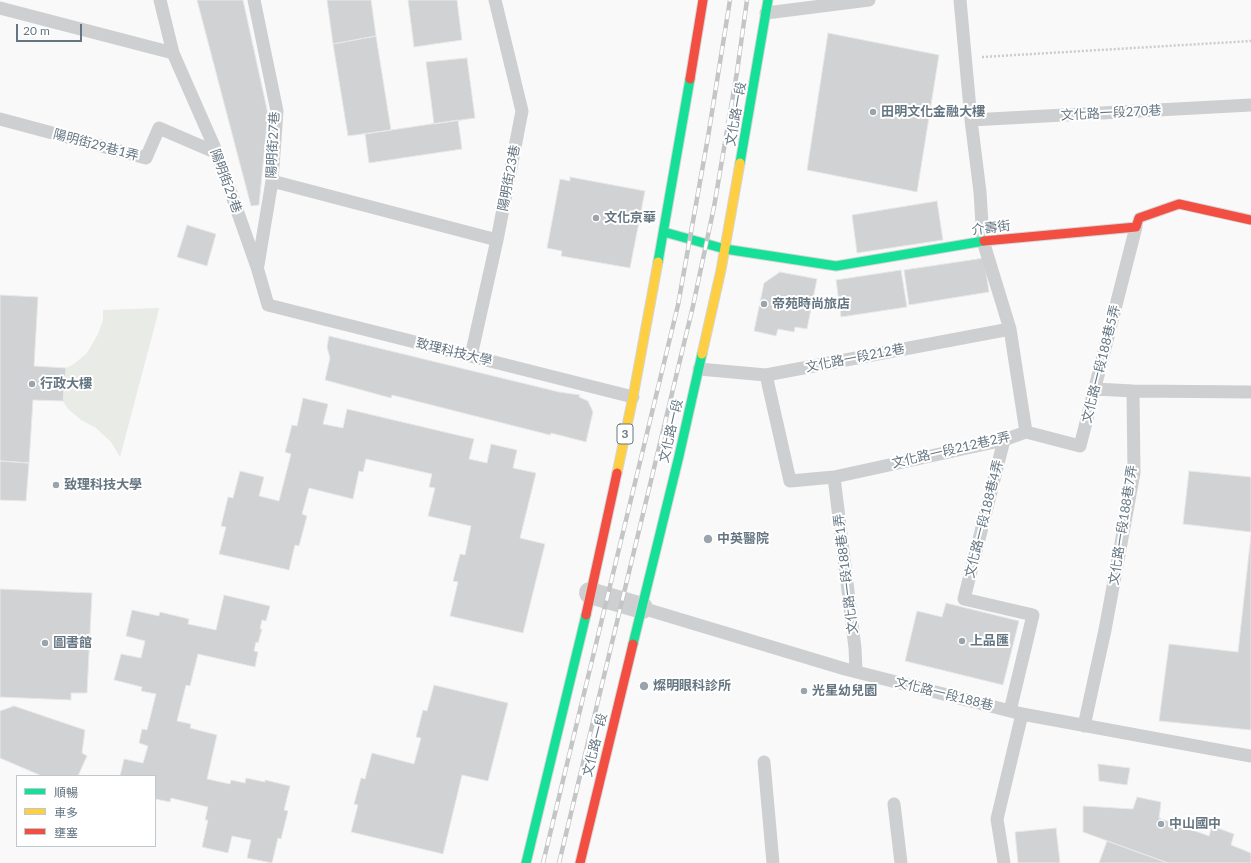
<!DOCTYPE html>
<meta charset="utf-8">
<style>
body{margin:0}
#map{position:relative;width:1251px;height:863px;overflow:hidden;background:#f9f9f9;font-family:Lato,"Noto Sans TC",sans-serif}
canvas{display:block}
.legend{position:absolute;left:16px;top:775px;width:140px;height:72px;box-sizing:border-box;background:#fff;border:1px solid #c1c8cd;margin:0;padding:5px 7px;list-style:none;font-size:12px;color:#657683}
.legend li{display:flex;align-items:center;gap:8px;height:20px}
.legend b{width:20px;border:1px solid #c1c8cd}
.scale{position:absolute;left:16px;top:24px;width:66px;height:18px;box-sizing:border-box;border:2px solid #657683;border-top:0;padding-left:5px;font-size:12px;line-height:14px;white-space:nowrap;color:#657683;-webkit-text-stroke:3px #fff;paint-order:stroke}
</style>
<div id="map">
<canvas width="1251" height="863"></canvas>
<ul class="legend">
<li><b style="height:5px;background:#16e098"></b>順暢</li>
<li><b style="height:5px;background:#ffcf43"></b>車多</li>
<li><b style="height:5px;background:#f24e42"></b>壅塞</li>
</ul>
<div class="scale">20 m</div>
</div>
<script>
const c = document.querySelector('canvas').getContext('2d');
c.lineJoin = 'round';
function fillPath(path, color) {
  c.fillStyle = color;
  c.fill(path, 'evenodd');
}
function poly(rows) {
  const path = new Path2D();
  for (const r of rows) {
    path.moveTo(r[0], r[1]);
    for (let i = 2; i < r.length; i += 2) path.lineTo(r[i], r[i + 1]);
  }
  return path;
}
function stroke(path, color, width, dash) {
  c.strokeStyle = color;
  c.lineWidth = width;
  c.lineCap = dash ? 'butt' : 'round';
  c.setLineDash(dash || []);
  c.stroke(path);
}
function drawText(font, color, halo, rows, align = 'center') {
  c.font = font + ' Lato,"Noto Sans TC",sans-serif';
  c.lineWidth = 4;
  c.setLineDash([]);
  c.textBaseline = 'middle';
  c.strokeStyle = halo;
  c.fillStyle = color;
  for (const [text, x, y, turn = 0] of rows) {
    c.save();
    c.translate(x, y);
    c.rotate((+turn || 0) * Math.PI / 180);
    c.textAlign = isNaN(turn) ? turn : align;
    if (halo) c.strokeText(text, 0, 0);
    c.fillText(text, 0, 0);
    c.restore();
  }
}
fillPath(poly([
 [159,308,156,321,120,457,111,442,96,428,81,420,68,409,63,401,66,368,74,364,87,353,98,334,103,320,103,310]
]), '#e8ebe6');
const building = poly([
 [197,0,243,0,268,114,259,205,251,206,197,0],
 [327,0,371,0,376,36,333,44,327,0],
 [408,0,457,0,462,40,414,47,408,0],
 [828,33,939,55,917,192,807,170,828,33],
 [376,36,391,130,348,136,333,44,376,36],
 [467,58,475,118,434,124,426,62,467,58],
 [458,120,462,149,369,163,365,134,458,120],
 [570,177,645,191,630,268,561,256,562,251,547,248,560,179,570,181,570,177],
 [937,201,943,240,857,253,852,215,937,201],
 [187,225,216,234,207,266,177,257,187,225],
 [984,258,989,292,909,305,904,270,984,258],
 [901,270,907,307,841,317,836,280,901,270],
 [780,272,817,279,807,329,795,327,794,332,778,329,776,336,754,331,764,283,780,272],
 [0,295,38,297,34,366,66,368,63,401,33,400,29,463,0,461,0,295],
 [329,336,559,392,580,395,579,397,588,401,593,412,586,442,551,433,550,435,392,395,391,398,325,380,330,358,327,347,329,336],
 [303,398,328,404,323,424,343,428,347,409,474,439,469,459,487,463,491,444,517,450,513,468,536,473,520,538,545,544,523,633,450,616,458,582,453,581,460,554,465,555,471,526,428,516,435,488,429,487,432,474,366,459,363,472,359,471,353,499,309,488,302,514,307,516,299,546,295,545,289,570,219,554,226,527,221,526,228,497,233,498,240,471,264,477,259,496,279,501,291,454,285,452,292,425,297,426,303,398],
 [0,461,29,463,26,501,0,500,0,461],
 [1189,471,1251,477,1251,532,1183,524,1189,471],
 [1251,535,1251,730,1159,721,1169,644,1238,652,1251,535],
 [0,589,92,593,87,693,71,693,71,700,0,697,0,589],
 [224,595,270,606,266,621,262,620,260,629,262,629,258,643,256,642,254,651,258,652,255,667,198,654,190,686,186,685,177,721,191,724,190,728,217,735,207,779,230,784,231,780,245,783,246,778,265,782,265,780,290,786,284,810,288,811,281,839,278,838,272,863,247,858,251,840,232,836,228,853,202,847,208,820,205,820,208,807,171,798,170,802,155,799,155,776,120,776,124,759,143,763,148,746,139,743,142,729,147,730,156,694,141,691,142,687,114,680,121,654,141,658,145,641,126,636,132,610,159,616,160,612,189,619,188,624,216,630,224,595],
 [946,603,1019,621,1003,685,905,661,917,611,942,617,946,603],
 [434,685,508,703,488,781,462,775,443,854,351,832,358,805,354,804,361,778,365,779,372,753,414,764,421,738,416,737,423,710,427,711,434,685],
 [14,706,85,730,82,753,87,756,78,776,42,776,0,758,0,711,14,706],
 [1098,764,1130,768,1127,785,1099,781,1098,764],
 [1137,797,1161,802,1159,818,1209,836,1212,826,1234,834,1231,845,1251,853,1251,863,1168,863,1083,832,1083,806,1133,809,1137,797],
 [1056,828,1060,863,1018,863,1015,832,1056,828],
 [1107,841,1168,863,1099,863,1107,841]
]);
fillPath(building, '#d0d2d3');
stroke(building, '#e8e8e8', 1);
const fast = poly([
 [740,163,768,0],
 [664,232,725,249,836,266,984,241],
 [658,262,690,79],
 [633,644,679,456,702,354],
 [526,863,586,615]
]);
const slow = poly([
 [702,354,721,270,740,163],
 [617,473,633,397,658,262]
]);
const jam = poly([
 [690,79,703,0],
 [984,241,1136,227,1139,218,1179,204,1251,220],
 [586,615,617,473],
 [580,863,633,644]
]);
stroke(fast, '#d5d6d7', 11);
stroke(slow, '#d5d6d7', 11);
stroke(jam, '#d5d6d7', 11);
stroke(poly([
 [982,57,1251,41]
]), '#cbcccd', 2.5, [2, 2]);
stroke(poly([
 [160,0,173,53,217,153,257,267,268,305,633,397],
 [254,0,277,111,272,181,258,265],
 [960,0,971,120,980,192,983,241,1010,329,1026,432],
 [0,8,173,53],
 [766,13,869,0],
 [0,119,146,158,159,128,217,153],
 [971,120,1251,105],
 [272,181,497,240],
 [471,356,497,240,522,111,495,0],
 [699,369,766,375,1010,329],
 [766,375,790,481,834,477,1004,440,1026,432],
 [1095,389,1133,391,1251,392],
 [1026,432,1080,446,1136,227],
 [1004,440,964,599,1033,615,1010,711],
 [834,477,855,648,856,671],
 [642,608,845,669,1022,714,1251,756],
 [1084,726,1105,630,1134,473,1133,391],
 [764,762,773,863],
 [894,804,901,863],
 [1004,863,997,819,1022,714]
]), '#cecfd0', 13);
stroke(poly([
 [590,593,642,608]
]), '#cecfd0', 22);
stroke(fast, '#16e098', 9);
stroke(slow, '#ffcf43', 9);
stroke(jam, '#f24e42', 9);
const rail = poly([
 [543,863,678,305,708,137,730,0],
 [559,863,693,306,714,207,737,72,747,0]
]);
stroke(rail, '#c3c5c6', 4.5);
stroke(rail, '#fff', 3, [9]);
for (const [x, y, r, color] of [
 [873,112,4,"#99a4ac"],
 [596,218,4,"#99a4ac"],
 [764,304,4,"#99a4ac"],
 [32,384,4,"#99a4ac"],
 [56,485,4,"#99a4ac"],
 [708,539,5,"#99a4ac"],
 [962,641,4,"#99a4ac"],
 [45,643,4,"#99a4ac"],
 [644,686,5,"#99a4ac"],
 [804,691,4,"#99a4ac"],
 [1161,824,4,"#99a4ac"]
]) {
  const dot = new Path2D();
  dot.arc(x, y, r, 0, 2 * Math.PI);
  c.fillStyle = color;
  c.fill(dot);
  stroke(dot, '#fff', 1.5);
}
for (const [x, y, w] of [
 [625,434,16]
]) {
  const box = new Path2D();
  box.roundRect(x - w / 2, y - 10, w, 20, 3);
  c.fillStyle = '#fff';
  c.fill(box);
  stroke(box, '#657683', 1);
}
drawText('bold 12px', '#657683', null, [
 ["3",625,434]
]);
drawText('bold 13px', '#657683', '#fff', [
 ["田明文化金融大樓",881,112],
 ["文化京華",604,218],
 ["帝苑時尚旅店",772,304],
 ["行政大樓",40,384],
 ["致理科技大學",64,485],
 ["中英醫院",717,539],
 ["上品匯",970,641],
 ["圖書館",53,643],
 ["燦明眼科診所",653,686],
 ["光星幼兒園",812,691],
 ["中山國中",1169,824]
], 'left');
drawText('13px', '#657683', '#fff', [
 ["文化路一段270巷",1111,113,-3],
 ["文化路一段",736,114,-80],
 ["陽明街29巷1弄",96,145,15],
 ["陽明街27巷",273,145,-87],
 ["陽明街23巷",509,178,-79],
 ["陽明街29巷",226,181,70],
 ["介壽街",991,228,-7],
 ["致理科技大學",454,352,14],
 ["文化路一段212巷",855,358,-11],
 ["文化路一段188巷5弄",1101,364,-76],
 ["文化路一段",671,431,-77],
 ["文化路一段212巷2弄",951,450,-13],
 ["文化路一段188巷4弄",984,519,-76],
 ["文化路一段188巷7弄",1123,525,-81],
 ["文化路一段188巷1弄",846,574,-97],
 ["文化路一段188巷",944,694,14],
 ["文化路一段",595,745,-76]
]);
</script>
